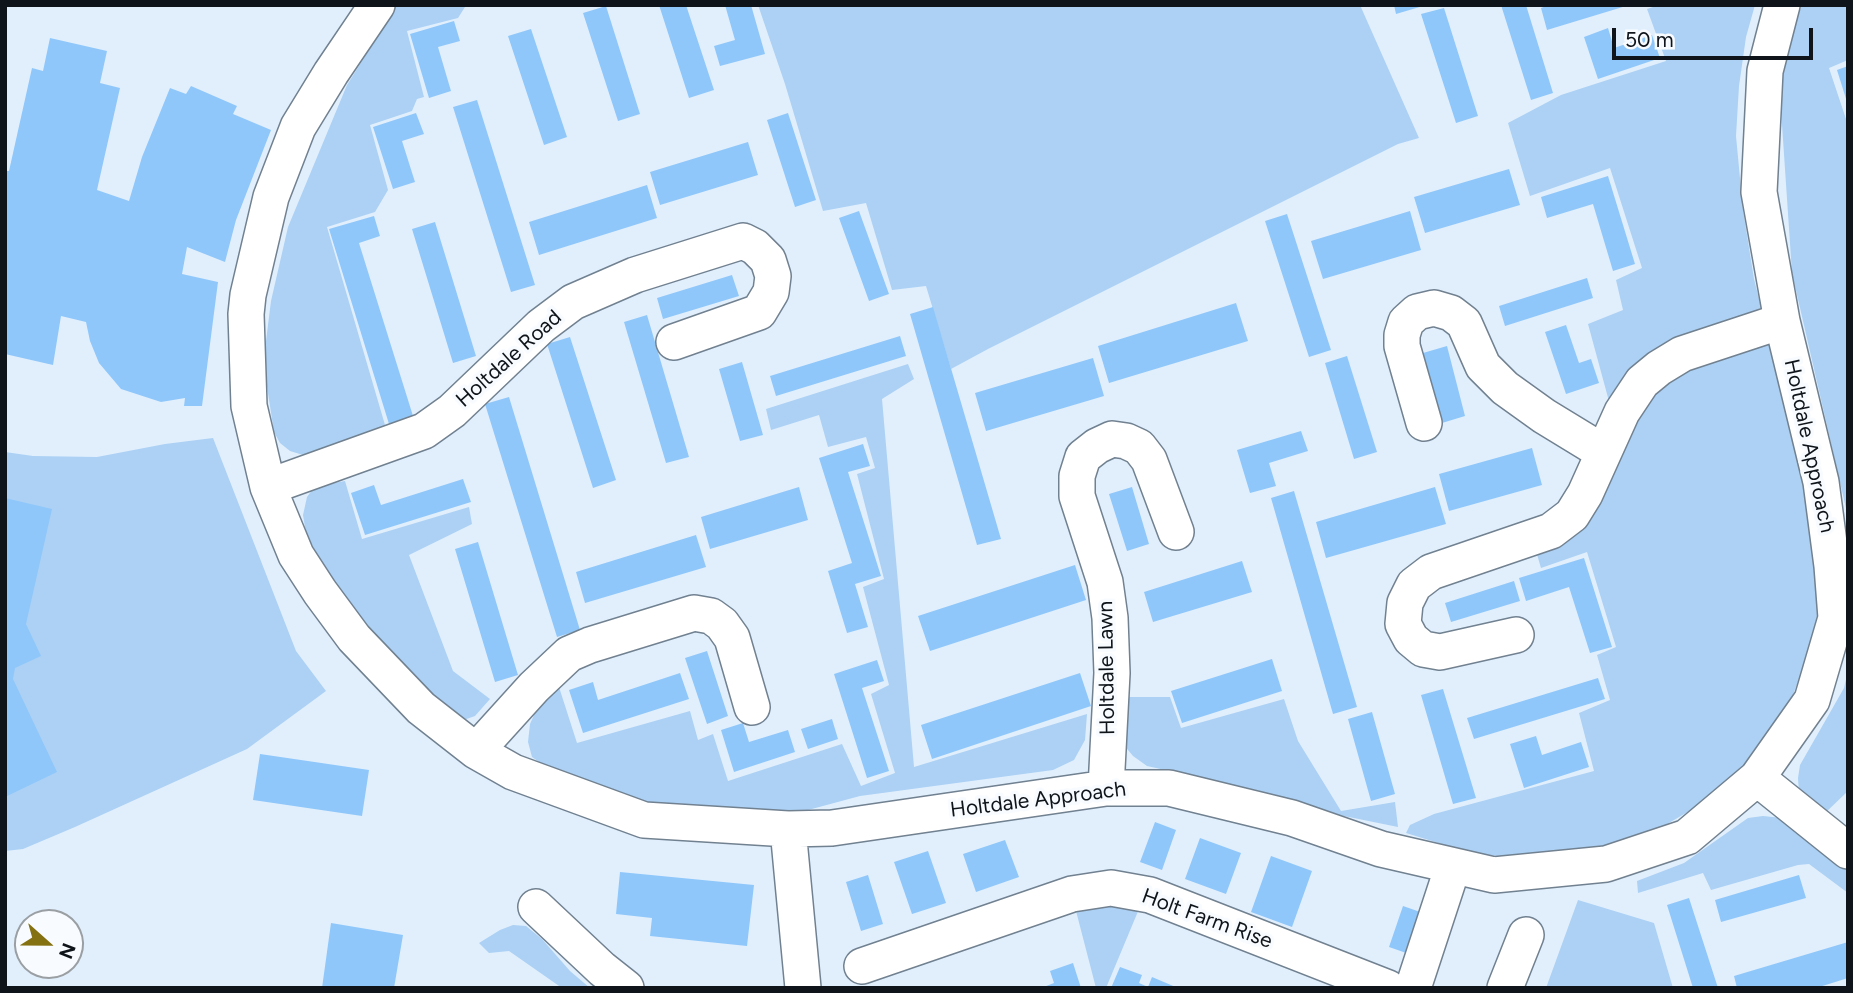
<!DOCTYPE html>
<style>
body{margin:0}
#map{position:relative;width:1853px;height:993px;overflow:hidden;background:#e1effd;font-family:Figtree,sans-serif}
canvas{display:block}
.frame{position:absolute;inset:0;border:7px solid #0e141a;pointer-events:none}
.north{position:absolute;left:14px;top:909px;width:70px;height:70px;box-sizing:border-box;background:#f8fbff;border:2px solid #9a9fa3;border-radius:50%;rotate:111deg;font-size:19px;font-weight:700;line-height:28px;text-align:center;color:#0e141a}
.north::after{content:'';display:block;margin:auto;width:24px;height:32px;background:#847112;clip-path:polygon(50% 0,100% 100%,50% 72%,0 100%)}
.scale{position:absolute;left:1612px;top:28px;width:201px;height:32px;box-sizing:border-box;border:4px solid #0e141a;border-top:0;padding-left:9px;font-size:21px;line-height:24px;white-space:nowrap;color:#0e141a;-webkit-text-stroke:5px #f8fbff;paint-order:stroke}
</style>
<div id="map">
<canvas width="1853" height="993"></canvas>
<div class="frame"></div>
<div class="north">N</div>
<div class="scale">50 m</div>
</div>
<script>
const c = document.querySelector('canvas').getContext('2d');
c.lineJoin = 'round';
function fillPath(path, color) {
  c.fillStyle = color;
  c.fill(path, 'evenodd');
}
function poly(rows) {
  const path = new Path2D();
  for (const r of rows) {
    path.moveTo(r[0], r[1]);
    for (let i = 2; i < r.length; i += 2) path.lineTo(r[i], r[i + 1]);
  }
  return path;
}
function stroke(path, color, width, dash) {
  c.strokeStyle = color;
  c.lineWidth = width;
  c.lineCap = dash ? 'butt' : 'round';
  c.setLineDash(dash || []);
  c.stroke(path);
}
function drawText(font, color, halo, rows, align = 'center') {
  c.font = font + ' Figtree,sans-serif';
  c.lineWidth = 7;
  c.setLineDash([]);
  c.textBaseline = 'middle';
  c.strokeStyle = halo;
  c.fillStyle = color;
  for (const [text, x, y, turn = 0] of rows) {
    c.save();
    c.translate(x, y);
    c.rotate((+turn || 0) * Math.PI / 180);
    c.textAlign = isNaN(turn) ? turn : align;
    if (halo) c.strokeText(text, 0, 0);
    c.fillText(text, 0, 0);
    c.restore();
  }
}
fillPath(poly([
 [397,5,462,5,465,7,458,18,407,31,424,97,417,99,412,111,370,125,388,190,375,212,327,227,385,425,315,454,303,455,290,451,280,443,274,432,266,380,266,341,271,301,288,227,347,85],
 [758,5,1360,5,1419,138,1398,144,988,349,951,369,926,286,892,290,866,203,823,211,785,84],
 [1659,5,1755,5,1746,37,1739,86,1736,136,1743,210,1754,279,1795,441,1818,563,1817,617,1804,666,1786,713,1752,757,1715,796,1662,827,1613,851,1517,858,1471,853,1406,833,1410,825,1434,814,1594,771,1579,713,1610,700,1597,655,1616,647,1587,552,1541,568,1536,551,1575,534,1600,502,1624,441,1610,405,1588,324,1623,310,1616,280,1642,268,1610,168,1530,196,1508,123,1561,95,1666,61,1647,9],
 [1802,5,1848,5,1848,60,1829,68,1848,125,1848,517,1792,273,1779,80,1788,42],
 [908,364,914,379,882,399,914,767,1087,714,1085,740,1074,760,1053,770,860,796,808,810,774,812,635,804,549,769,532,757,528,742,530,724,539,704,549,693,559,687,577,743,690,711,698,740,713,734,728,781,842,744,861,786,895,773,871,694,889,685,863,587,884,579,857,474,875,468,866,437,828,447,819,415,771,430,766,409],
 [213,438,296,651,326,691,247,749,75,827,23,849,5,851,5,452,33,456,97,457,165,444],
 [345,481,362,539,469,507,472,524,409,555,453,671,490,699,475,716,458,722,411,681,337,594,306,533,303,515,307,497,315,486],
 [1848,671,1848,733,1846,734,1848,742,1848,791,1823,815,1799,793,1798,778,1800,765,1844,688],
 [1125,697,1170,697,1181,728,1284,699,1298,741,1341,811,1395,802,1398,827,1339,815,1256,790,1147,766,1133,756,1123,744],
 [1763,816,1782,818,1848,868,1848,893,1809,864,1798,865,1711,890,1703,873,1638,893,1637,881,1684,863,1748,818],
 [1578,900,1654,923,1673,988,1546,988],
 [1115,902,1139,909,1106,988,1096,988,1076,911],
 [513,925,526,926,542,939,570,971,590,988,562,988,509,951,489,953,479,943,500,930]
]), '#acd1f4');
fillPath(poly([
 [659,5,686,5,714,90,689,98],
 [725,5,751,5,765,54,720,66,714,46,735,40],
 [1394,5,1423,5,1423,6,1396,14],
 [1501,5,1526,5,1553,93,1531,100],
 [1549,5,1626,5,1626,6,1547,30,1541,8],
 [606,6,640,114,618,121,583,13],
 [1444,8,1478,116,1456,123,1421,14],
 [454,21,460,41,438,47,451,91,429,98,410,34],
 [1608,28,1614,48,1652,35,1660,58,1598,79,1584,37],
 [531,29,567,137,544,145,508,36],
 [50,38,107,51,100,83,120,88,97,190,129,201,142,157,170,88,186,94,191,86,237,106,233,114,271,130,236,220,225,262,187,247,182,274,218,282,202,406,184,406,185,398,161,402,121,389,99,363,90,341,86,322,61,316,53,365,5,354,5,171,9,171,32,68,43,71],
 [1848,66,1848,102,1847,102,1837,70],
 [477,100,535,285,511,292,453,107],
 [416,113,424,134,402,141,415,182,393,189,373,127],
 [788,113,816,200,795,207,767,120],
 [748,142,758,175,660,205,650,172],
 [1509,169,1520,205,1425,233,1414,197],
 [1608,176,1635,264,1613,271,1593,204,1547,218,1541,197],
 [647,185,657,218,539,255,529,222],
 [859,211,889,294,869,301,839,218],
 [1410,211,1421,250,1323,279,1311,241],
 [1287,214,1331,350,1309,357,1265,221],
 [374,216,380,236,359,243,413,416,389,424,329,229],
 [435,222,476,356,453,363,412,229],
 [732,275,739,296,663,319,657,298],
 [1587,278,1593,298,1505,326,1499,306],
 [1236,303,1248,341,1109,383,1098,346],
 [933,307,1001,539,977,545,910,314],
 [647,315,689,457,666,463,624,322],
 [1566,325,1579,363,1591,359,1599,383,1566,394,1545,332],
 [900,336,906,356,776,396,770,376],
 [570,337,616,480,593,488,547,344],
 [1447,346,1465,416,1442,423,1423,353],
 [1347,356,1377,452,1354,459,1325,363],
 [1093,358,1104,396,986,431,975,393],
 [742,362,763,435,740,441,719,369],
 [509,397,580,630,557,637,485,404],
 [1301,431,1308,451,1269,463,1276,486,1250,493,1237,450],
 [863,444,870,466,848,472,881,576,855,584,868,627,847,633,828,571,852,563,819,458],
 [1532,448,1542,485,1449,511,1439,474],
 [463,479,471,502,365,535,351,493,374,485,381,505],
 [799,487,808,520,710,549,701,517],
 [1132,487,1149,544,1127,551,1109,494],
 [1435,487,1446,524,1326,558,1316,522],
 [1294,491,1357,707,1333,714,1271,498],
 [5,498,52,509,26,624,41,656,15,668,13,679,57,772,5,797],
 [696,535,706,567,585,603,576,572],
 [478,542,518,675,495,682,455,549],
 [1584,558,1612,647,1590,653,1569,587,1526,601,1519,578],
 [1242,561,1252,592,1153,622,1144,592],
 [1075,565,1086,600,930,651,918,616],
 [1514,581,1520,601,1451,622,1445,603],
 [707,651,728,716,707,724,685,658],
 [1272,659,1282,691,1182,723,1171,691],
 [877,660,884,681,862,688,889,771,867,778,834,674],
 [680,673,689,699,583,733,569,690,593,682,598,700],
 [1080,673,1091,706,932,759,921,725],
 [1598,678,1605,699,1474,739,1467,718],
 [1443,689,1476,798,1453,804,1421,695],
 [1372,712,1395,794,1371,801,1348,719],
 [832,719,838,739,808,749,801,729],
 [743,723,749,742,788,730,795,752,734,772,721,730],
 [1536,736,1542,755,1581,742,1589,767,1524,788,1510,744],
 [260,754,369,770,362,816,253,800],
 [1155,822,1176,830,1162,870,1140,862],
 [1200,838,1241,853,1226,894,1185,879],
 [1005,840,1019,877,976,892,963,854],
 [928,851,946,903,912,914,894,862],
 [1271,856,1312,871,1292,927,1251,912],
 [620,872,754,885,747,946,650,936,652,918,616,914],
 [868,875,883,924,861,931,846,882],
 [1799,875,1806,898,1721,922,1715,900],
 [1689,898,1718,988,1693,988,1667,905],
 [1403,906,1426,914,1412,955,1389,947],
 [331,923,403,935,394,988,322,988],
 [1848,942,1848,978,1816,988,1737,988,1734,976],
 [1073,963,1081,988,1041,988,1054,983,1050,971],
 [1120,967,1142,975,1139,983,1148,987,1152,977,1178,988,1111,988]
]), '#8fc7fa');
const minor = poly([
 [377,5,331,73,298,127,271,197,248,295,246,314,249,406,268,487,296,555,320,592,354,638,421,708,476,751,513,772,644,820,788,829,832,828,1106,788,1169,788,1292,818,1381,849,1494,875,1606,864,1687,837,1757,778,1812,700,1836,618,1832,566,1821,482,1782,321,1759,192,1765,71,1782,5],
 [1424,423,1402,346,1402,335,1406,322,1417,312,1434,308,1451,313,1464,323,1483,366,1505,388,1544,416,1603,452],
 [268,487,424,431,452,411,541,326,573,302,635,275,743,241,755,247,768,260,773,276,771,292,759,312,674,342],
 [1516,635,1440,652,1423,649,1411,639,1403,624,1405,603,1414,585,1431,572,1551,531,1572,515,1585,494,1622,412,1642,382,1659,368,1682,354,1782,321],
 [476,751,534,687,569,654,590,645,694,613,711,616,722,624,732,638,752,707],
 [1757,778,1848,851],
 [1106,788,1112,673,1110,618,1105,582,1077,496,1077,476,1083,457,1097,446,1112,439,1126,441,1139,447,1149,460,1176,532],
 [788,829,803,988],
 [536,907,602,969,626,988],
 [862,966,1072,894,1111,888,1150,895,1388,988],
 [1413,988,1453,866],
 [1505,988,1526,935]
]);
stroke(minor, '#718190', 38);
stroke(minor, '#fff', 35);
drawText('21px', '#0e141a', '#f8fbff', [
 ["Holtdale Road",509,359,-42],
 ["Holtdale Approach",1809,446,78],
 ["Holtdale Lawn",1107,668,-91],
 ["Holtdale Approach",1038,800,-7],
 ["Holt Farm Rise",1207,919,20]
]);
</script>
